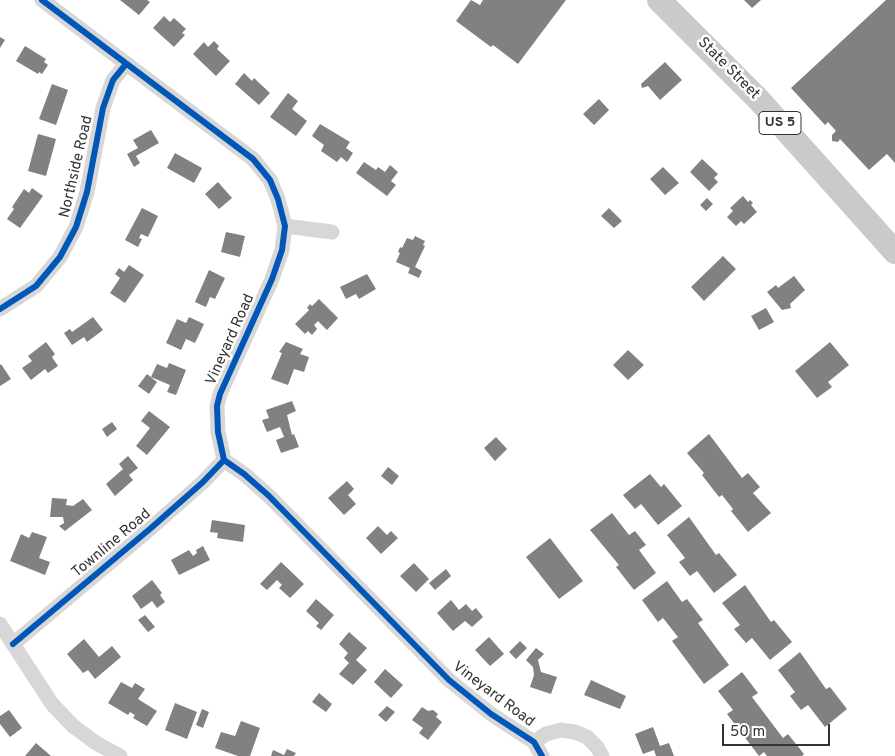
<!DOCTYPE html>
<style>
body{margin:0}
#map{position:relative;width:895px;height:756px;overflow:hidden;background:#fff;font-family:Overpass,sans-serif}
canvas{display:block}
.scale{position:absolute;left:722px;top:724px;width:108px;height:22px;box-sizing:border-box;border:2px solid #333;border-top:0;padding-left:6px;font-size:15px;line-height:18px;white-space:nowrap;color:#333;-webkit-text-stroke:4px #fff;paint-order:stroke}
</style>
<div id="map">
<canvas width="895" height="756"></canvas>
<div class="scale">50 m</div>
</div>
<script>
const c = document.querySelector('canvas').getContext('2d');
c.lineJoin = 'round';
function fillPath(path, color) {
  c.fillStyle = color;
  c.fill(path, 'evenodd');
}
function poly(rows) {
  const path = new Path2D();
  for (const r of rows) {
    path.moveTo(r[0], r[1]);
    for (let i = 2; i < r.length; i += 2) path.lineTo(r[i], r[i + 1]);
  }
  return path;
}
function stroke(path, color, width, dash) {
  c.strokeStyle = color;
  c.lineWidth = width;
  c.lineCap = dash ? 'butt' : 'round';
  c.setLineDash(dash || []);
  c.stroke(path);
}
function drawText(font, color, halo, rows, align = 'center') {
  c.font = font + ' Overpass,sans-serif';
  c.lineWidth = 5;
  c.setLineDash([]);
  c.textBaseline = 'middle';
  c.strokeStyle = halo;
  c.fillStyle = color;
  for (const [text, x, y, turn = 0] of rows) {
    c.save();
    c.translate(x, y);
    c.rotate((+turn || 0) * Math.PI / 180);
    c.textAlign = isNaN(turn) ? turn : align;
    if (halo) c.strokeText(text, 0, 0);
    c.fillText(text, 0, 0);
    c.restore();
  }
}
fillPath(poly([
 [120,0,147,0,150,2,139,15],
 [471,0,480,5,483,0,566,0,518,64,493,45,491,47,456,21],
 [744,0,761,0,752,8],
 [886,0,895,0,895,163,887,154,869,170,840,139,838,142,832,141,832,135,836,131,828,122,825,125,791,88],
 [164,16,170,22,174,18,186,29,182,33,185,35,174,47,153,28],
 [0,37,5,40,0,48],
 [214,41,219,46,217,49,230,61,216,76,193,54,204,42,208,47],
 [25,46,46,59,44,62,48,65,42,74,39,72,38,74,16,61],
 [665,62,682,80,660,100,648,86,642,88,641,84],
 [244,73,252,81,254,78,270,93,259,105,235,84],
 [52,84,68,90,56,125,39,119],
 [288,93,298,101,292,109,307,121,296,136,270,117],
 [599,99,609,110,594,125,583,114],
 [320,124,350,142,346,148,353,153,347,162,341,157,337,162,321,151,324,145,312,136],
 [151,130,159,143,136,156,140,163,134,167,127,154,138,148,133,140],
 [38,134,56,139,46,176,28,171],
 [175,153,202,168,194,183,167,168],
 [702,159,718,174,714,178,718,182,709,191,690,172],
 [364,162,376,170,378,167,385,172,390,165,398,172,391,181,396,185,387,196,356,173],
 [663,167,679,183,665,195,650,179],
 [218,182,232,198,219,209,205,194],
 [32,188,43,196,20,228,7,219,14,209,12,207,24,189,29,193],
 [743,196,748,202,750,200,753,203,751,205,757,212,744,224,741,221,736,226,727,217,733,211,730,208],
 [707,198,713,204,706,211,700,205],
 [142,208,158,216,148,237,141,234,139,238,142,239,138,247,125,240],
 [609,208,622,221,614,228,601,216],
 [226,232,245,236,240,257,221,252],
 [415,236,425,241,423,245,425,246,415,267,422,271,419,278,408,273,410,268,396,262,400,253,398,252,400,247,402,248,407,238,413,240],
 [723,256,736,269,704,301,691,287],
 [129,265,144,275,125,303,110,293,120,278,115,274,119,268,124,272],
 [209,270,225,278,215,299,210,297,206,307,195,302],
 [367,274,376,289,359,299,356,294,346,299,340,287],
 [794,276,805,290,790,304,791,308,782,310,767,292,776,285,778,288],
 [319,299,338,318,327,330,318,321,314,325,317,329,312,335,308,331,305,334,295,324,309,310,307,308,310,304,312,306],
 [766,308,774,322,759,330,751,316],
 [93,317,103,330,87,342,84,337,72,345,64,333,70,329,72,332],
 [189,317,204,324,195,343,186,339,181,350,166,343,177,319,186,323],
 [46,342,55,354,52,357,58,366,48,373,45,369,31,380,22,368,32,361,28,356],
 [286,342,303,349,300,354,309,357,304,372,294,369,288,385,271,379,282,353,279,352],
 [830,342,849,365,828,382,832,387,817,398,795,371],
 [628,350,644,365,628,380,613,365],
 [169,363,186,370,176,395,167,392,170,385,151,377,157,364,167,368],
 [1,364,11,379,0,386,0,365],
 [147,374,157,382,149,394,138,386],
 [292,401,296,411,287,415,292,435,294,434,299,447,281,453,276,440,284,437,280,427,267,432,262,420,269,418,266,410],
 [149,411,170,427,147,455,136,446,150,428,141,421],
 [112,422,117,429,107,437,102,429],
 [709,434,742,478,748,473,760,487,753,493,771,513,748,532,731,511,733,509,722,495,719,497,702,475,704,473,687,453],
 [496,437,507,449,495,461,484,448],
 [128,456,138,468,129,475,133,480,115,496,106,484,123,469,119,464],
 [388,467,399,476,392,485,381,476],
 [650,474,661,487,664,484,682,506,658,525,641,504,635,509,623,495],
 [347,481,354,489,348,495,356,504,344,515,328,498],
 [52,498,67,499,66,505,73,506,83,499,92,510,65,531,59,526,64,523,63,517,50,517],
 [612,513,629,535,635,531,646,545,639,550,656,573,634,590,616,567,619,565,590,530],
 [689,517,716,555,719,553,737,575,714,593,697,571,690,576,679,562,685,558,667,535],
 [212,520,245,525,243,542,217,538,218,533,210,532],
 [378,526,387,535,391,531,398,538,381,554,366,538],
 [32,532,47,537,39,558,50,562,45,575,10,561,21,534,29,538],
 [550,538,583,581,559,599,526,557],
 [203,546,210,560,179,575,171,560,189,550,193,556,197,553,196,550],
 [281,562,304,584,290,598,279,588,282,585,277,580,267,590,260,584],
 [414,563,429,579,416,592,400,576],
 [446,569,451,576,435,590,429,583],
 [152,580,162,593,160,595,165,602,157,608,152,601,141,609,132,596],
 [667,581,682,602,687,599,703,620,698,623,729,665,704,684,672,641,678,637,663,618,658,622,642,600],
 [745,585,771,622,774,620,792,642,770,660,752,638,746,643,734,629,740,625,722,603],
 [316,599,334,615,321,630,316,626,319,623,306,611],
 [451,600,459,610,466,604,472,611,476,608,483,617,472,627,465,621,453,631,437,613],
 [145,615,155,627,148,632,138,620],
 [349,632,367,648,356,660,367,670,353,685,339,674,349,663,344,658,348,653,339,644],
 [489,637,504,654,490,666,475,650],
 [84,639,99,657,112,646,121,657,95,679,88,670,83,673,67,654],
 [520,641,527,648,516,659,509,652],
 [536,648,544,654,538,660,541,672,557,677,551,694,530,687,534,675,533,667,526,660],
 [800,652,826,689,830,687,847,709,825,727,808,705,801,710,790,696,795,692,778,670],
 [385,669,403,685,391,698,374,682],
 [742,672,758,693,752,697,783,738,788,734,804,754,802,756,767,756,764,752,759,756,727,714,733,710,718,691],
 [591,680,626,696,620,709,584,695],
 [121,682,132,688,135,683,145,689,138,699,157,711,147,726,133,718,135,715,130,712,128,715,108,703],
 [319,693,332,704,326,712,312,702],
 [175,703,197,712,187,739,165,730],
 [387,706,395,712,386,722,378,715],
 [422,707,428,711,433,710,438,714,436,717,442,722,428,740,419,733,423,728,412,720],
 [202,709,209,712,203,728,196,725],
 [9,710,22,728,10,737,0,724,0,716],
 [241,721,260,728,250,756,238,756,215,748,221,732,235,736],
 [653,727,660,746,669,743,674,756,656,756,654,750,643,754,635,734],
 [36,743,51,756,25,756],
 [287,749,296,753,294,756,271,756,273,750,284,755]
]), '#818181');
stroke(poly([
 [42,0,253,159,270,180,278,199,285,226,282,250,272,279,220,394,217,406,218,432,224,460,244,474,269,496,449,680,491,714,534,742,542,756],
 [285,226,332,232],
 [0,309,36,286,60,257,76,227,87,192,103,108,113,80,126,64],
 [0,624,52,704,73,726,96,743,120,756],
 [13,644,151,528,203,482,224,460],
 [534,742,546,734,561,730,575,732,587,737,597,747,602,756]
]), '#d7d7d7', 15);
stroke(poly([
 [659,0,758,99,895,252]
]), '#cacaca', 24);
stroke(poly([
 [42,0,253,159,270,180,278,199,285,226,282,250,272,279,220,394,217,406,218,432,224,460,244,474,269,496,449,680,491,714,534,742,542,756],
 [0,309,36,286,60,257,76,227,87,192,103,108,113,80,126,64],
 [13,644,151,528,203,482,224,460]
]), '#0057b8', 6);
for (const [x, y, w] of [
 [780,123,42]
]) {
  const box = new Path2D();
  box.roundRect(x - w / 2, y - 11.5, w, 23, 4);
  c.fillStyle = '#fff';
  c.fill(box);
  stroke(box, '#333', 1);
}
drawText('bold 14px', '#333', null, [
 ["US 5",780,123]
]);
drawText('15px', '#333', '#fff', [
 ["State Street",728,69,45],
 ["Northside Road",77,167,-77],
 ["Vineyard Road",231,340,-66],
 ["Townline Road",112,544,-40],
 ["Vineyard Road",493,695,37]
]);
</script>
